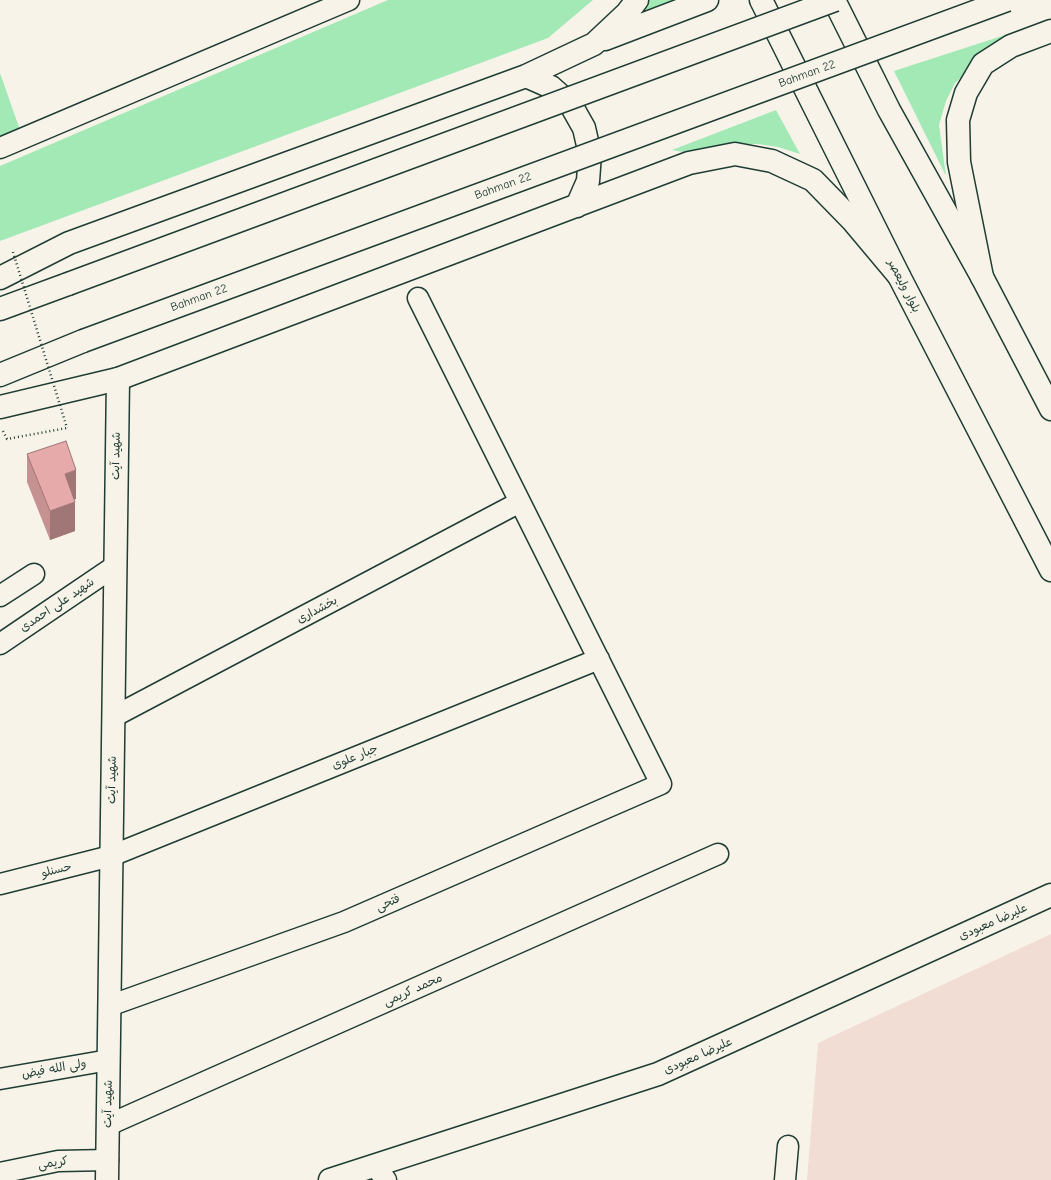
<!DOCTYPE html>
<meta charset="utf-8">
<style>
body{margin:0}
canvas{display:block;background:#f7f3e8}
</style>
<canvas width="1051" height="1180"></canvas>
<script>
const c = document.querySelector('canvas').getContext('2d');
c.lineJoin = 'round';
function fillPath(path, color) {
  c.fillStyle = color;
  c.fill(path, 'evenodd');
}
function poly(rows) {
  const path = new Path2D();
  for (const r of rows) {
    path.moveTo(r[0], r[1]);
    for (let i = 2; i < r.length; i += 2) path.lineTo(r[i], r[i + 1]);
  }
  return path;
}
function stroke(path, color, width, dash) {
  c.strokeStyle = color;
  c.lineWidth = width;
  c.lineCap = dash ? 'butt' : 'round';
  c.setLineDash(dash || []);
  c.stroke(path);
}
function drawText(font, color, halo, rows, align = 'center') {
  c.font = font + ' "Comic Neue","Playpen Sans Arabic",sans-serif';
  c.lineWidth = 3.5;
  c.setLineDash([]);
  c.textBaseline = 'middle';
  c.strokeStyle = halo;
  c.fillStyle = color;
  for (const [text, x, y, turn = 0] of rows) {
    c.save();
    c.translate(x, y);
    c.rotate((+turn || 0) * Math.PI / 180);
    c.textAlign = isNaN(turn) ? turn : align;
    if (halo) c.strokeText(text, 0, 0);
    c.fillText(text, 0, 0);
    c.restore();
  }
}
fillPath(poly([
 [1051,934,1051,1180,807,1180,818,1043]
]), '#f2ddd5');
fillPath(poly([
 [388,0,593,0,548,38,0,241,0,166],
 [645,0,690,0,615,31],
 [1051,20,1051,22,976,63,955,83,946,101,939,125,946,176,894,71],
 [0,73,20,130,0,139],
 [776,110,800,154,778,147,758,144,724,144,689,153,672,150]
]), '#a2e9b6');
const minor = poly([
 [0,148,349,0],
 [0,596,34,574],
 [0,644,115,566],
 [113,717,520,502],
 [0,884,111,856,599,659],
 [109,1006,344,922,661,784,418,298],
 [0,1079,109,1060],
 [108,1125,718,854],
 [375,1166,386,1180],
 [0,1173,58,1161,108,1160],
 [785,1180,788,1146]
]);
const tertiary = poly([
 [330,1180,658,1074,1051,895]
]);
const secondary = poly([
 [107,1180,118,379]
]);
const primary = poly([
 [761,0,899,276,1051,570],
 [834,0,889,110,982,277,1051,409]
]);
const trunk = poly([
 [605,39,707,0],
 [526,76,551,87,571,105,584,128,590,154,588,181,577,206],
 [982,277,959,162,958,120,966,93,983,64,1011,46,1051,31],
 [0,278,69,243,526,76,594,44,627,13,637,0],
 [0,309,68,284],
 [0,375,83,341],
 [0,407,118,379,689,163,735,154,772,161,813,180,852,220,899,276]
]);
stroke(minor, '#1f3d34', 23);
stroke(tertiary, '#1f3d34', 25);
stroke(secondary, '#1f3d34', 25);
stroke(primary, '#1f3d34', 25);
stroke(trunk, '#1f3d34', 25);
stroke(poly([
 [3,431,7,439,67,428]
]), '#1f3d34', 2.5, [1, 3]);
stroke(minor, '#f7f3e8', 20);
stroke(tertiary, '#f7f3e8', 22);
stroke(secondary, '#f7f3e8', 22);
stroke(primary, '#f7f3e8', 22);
stroke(trunk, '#f7f3e8', 22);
const trunkBridge = poly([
 [68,284,835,0],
 [83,341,1007,0]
]);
stroke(trunkBridge, '#1f3d34', 25, []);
stroke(poly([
 [13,252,67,428]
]), '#1f3d34', 2.5, [1, 3]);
stroke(trunkBridge, '#f7f3e8', 22);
fillPath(poly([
 [27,454,76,499,74,499,75,531,50,540,27,482]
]), '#c59291');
fillPath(poly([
 [76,470,76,499,65,503,65,474],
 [75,502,75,531,50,540,50,511]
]), '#a07776');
const building = poly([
 [66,441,76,470,65,474,75,502,50,511,27,454,66,441]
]);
fillPath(building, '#e5aaa9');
stroke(building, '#a07776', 1);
drawText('12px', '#1f3d34', '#f7f3e8', [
 ["Bahman 22",807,74,-20],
 ["Bahman 22",503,186,-20],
 ["بلوار ولیعصر",904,286,63],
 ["Bahman 22",199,298,-20],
 ["شهید آیت",116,456,-89],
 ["شهید علی احمدی",57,605,-34],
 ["بخشداری",317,610,-28],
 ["جبار علوی",355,757,-22],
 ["شهید آیت",112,780,-89],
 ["حسنلو",56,870,-14],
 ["فتحی",388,903,-24],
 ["علیرضا معبودی",993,922,-24],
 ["محمد کریمی",413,990,-24],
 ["علیرضا معبودی",698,1056,-24],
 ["ولی الله فیض",54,1069,-10],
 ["شهید آیت",108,1104,-89],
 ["کریمی",53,1163,-8]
]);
</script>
